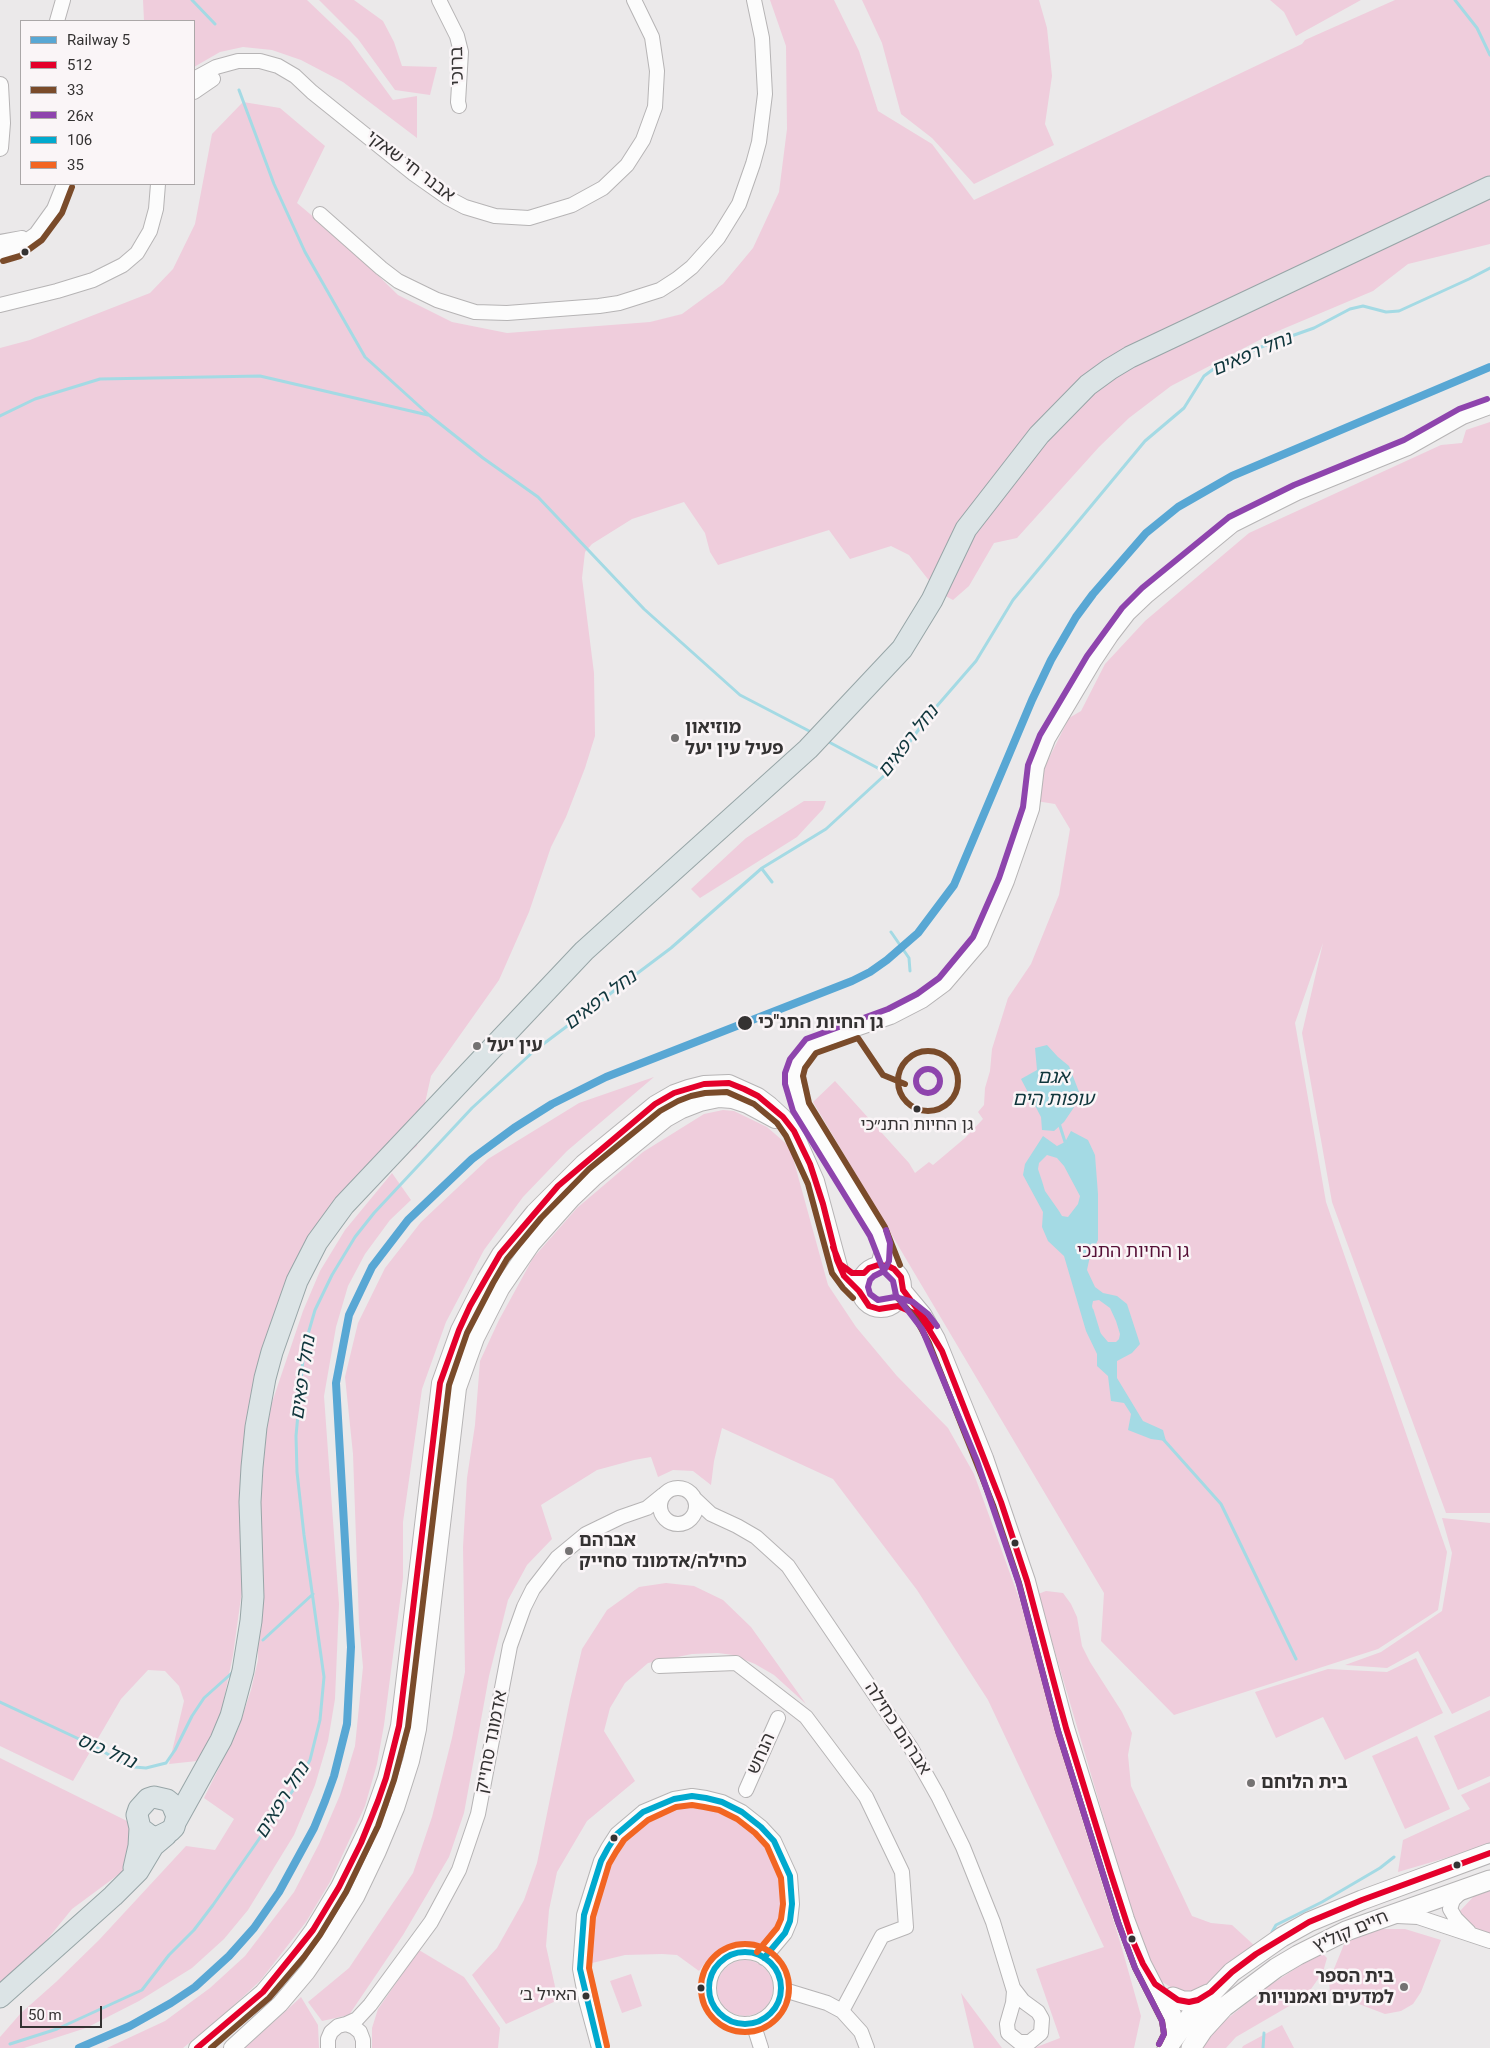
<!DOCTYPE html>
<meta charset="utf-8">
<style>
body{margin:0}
#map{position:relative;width:1490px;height:2048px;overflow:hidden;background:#ebe9ea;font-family:Roboto,"Noto Sans Hebrew",sans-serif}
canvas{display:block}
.legend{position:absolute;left:20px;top:20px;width:175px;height:165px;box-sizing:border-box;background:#faf5f7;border:1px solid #aba7a8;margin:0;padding:6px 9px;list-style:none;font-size:15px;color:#343232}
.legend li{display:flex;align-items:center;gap:10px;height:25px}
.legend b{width:25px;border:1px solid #aba7a8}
.scale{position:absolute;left:20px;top:2006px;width:82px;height:22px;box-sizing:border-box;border:2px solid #343232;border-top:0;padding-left:6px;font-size:15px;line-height:18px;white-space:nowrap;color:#343232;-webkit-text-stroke:4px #faf5f7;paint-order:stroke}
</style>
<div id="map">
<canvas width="1490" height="2048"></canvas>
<ul class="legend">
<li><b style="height:6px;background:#58a7d4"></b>Railway 5</li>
<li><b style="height:6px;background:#e4002b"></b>512</li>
<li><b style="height:6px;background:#7a4b2a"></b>33</li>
<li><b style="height:6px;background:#8e44ad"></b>26א</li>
<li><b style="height:6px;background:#00a9ce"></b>106</li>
<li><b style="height:6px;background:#f26522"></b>35</li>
</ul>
<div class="scale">50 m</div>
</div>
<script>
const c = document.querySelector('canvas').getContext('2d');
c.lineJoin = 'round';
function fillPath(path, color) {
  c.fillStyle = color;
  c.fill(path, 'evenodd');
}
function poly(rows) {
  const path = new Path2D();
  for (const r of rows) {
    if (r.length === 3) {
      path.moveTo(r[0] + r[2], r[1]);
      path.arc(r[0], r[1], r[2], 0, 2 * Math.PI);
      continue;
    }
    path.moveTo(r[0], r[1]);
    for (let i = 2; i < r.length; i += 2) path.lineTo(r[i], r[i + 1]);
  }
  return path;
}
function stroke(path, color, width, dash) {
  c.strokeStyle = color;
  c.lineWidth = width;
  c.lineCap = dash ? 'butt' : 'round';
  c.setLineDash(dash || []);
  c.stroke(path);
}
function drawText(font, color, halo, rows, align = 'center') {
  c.font = font + ' Roboto,"Noto Sans Hebrew",sans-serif';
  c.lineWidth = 5;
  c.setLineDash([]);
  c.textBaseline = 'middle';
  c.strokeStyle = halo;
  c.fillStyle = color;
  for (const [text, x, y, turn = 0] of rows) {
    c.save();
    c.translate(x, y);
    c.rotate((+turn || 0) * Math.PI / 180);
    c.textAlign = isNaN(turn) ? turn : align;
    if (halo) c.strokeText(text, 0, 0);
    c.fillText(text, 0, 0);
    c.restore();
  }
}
fillPath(poly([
 [143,0,307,0,350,41,393,100,417,96,417,138,343,82,301,60,272,50,243,47,220,52,194,67,194,21,144,21],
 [319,0,354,0,383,21,394,42,402,66,437,67,430,95,395,90,358,39],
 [770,0,834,0,859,51,878,111,932,144,974,200,1302,44,1305,40,1395,0,1490,0,1490,244,1408,264,1373,291,1271,334,1171,386,1129,418,1099,447,1017,538,994,543,969,586,953,600,938,592,909,555,891,546,850,559,829,530,718,565,710,552,705,533,684,502,632,519,592,544,585,552,582,578,594,673,595,736,585,768,566,817,551,847,529,912,499,980,431,1076,425,1103,430,1122,419,1134,417,1146,382,1174,315,1250,267,1358,243,1583,233,1655,219,1723,197,1761,169,1764,184,1701,179,1686,165,1671,148,1670,121,1699,73,1781,0,1746,0,348,30,340,150,293,173,269,195,224,212,134,243,102,280,108,325,146,297,203,348,246,398,295,452,322,507,333,650,322,682,314,723,284,753,248,779,192,787,129,786,46],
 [862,0,1039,0,1047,28,1052,76,1045,124,1054,145,974,184,932,138,901,114,882,43],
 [1270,0,1361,0,1296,36,1284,12],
 [1490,422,1490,1513,1446,1513,1332,1202,1302,1033,1323,943,1295,1023,1326,1202,1447,1552,1438,1610,1378,1649,1174,1715,1101,1641,1104,1593,813,1102,835,1081,909,1163,915,1173,929,1162,933,1165,965,1138,983,1119,978,1112,984,1105,985,1088,990,1071,992,1049,1008,998,1031,964,1059,895,1070,829,1055,804,1036,801,1043,770,1069,718,1081,711,1105,664,1145,621,1249,533,1441,445,1462,443,1466,430],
 [804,801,826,801,823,809,797,837,700,898,691,889,746,838],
 [654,1077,567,1151,523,1197,484,1250,446,1322,422,1389,403,1522,403,1578,384,1725,377,1764,365,1806,330,1882,306,1922,260,1981,219,2019,183,2048,107,2048,165,2021,210,1988,245,1956,294,1892,319,1844,340,1795,355,1746,363,1667,359,1623,353,1454,345,1377,358,1323,385,1268,421,1222,488,1159,579,1103],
 [723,1110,734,1111,767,1127,790,1147,828,1285,856,1327,897,1376,948,1428,974,1474,1020,1601,1072,1787,1121,1945,1141,2016,1134,2048,1034,2048,1060,2038,1036,1969,1104,1947,988,1700,917,1590,833,1479,722,1428,714,1461,711,1485,693,1471,673,1470,658,1477,651,1457,634,1460,597,1470,541,1505,552,1539,527,1565,508,1600,489,1676,464,1813,449,1857,403,1935,349,2015,322,2021,308,2002,349,1968,413,1873,432,1817,452,1738,465,1672,463,1547,467,1478,475,1425,480,1361,499,1320,533,1258,577,1208,643,1152,704,1114],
 [392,1173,411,1200,390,1220,365,1254,348,1286,336,1327,324,1396,339,1604,335,1699,328,1741,315,1785,294,1835,248,1910,224,1939,192,1968,139,2001,86,2028,24,2048,0,2048,0,2037,21,2013,56,1982,99,1940,186,1846,215,1850,234,1819,204,1798,238,1729,251,1690,258,1660,256,1479,264,1426,303,1311,320,1271,345,1230],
 [1442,1518,1490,1523,1490,1696,1452,1714,1418,1651,1387,1668,1345,1665,1381,1652,1442,1611,1452,1553],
 [666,1583,694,1586,723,1600,751,1627,806,1704,774,1675,755,1664,733,1655,718,1653,692,1654,648,1663,625,1683,610,1708,604,1731,635,1781,587,1821,557,1872,549,1910,546,1946,558,2000,506,2024,472,1975,497,1948,524,1900,537,1863,570,1700,582,1649,607,1610,639,1587],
 [1046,1591,1063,1593,1071,1604,1077,1617,1082,1646,1090,1662,1122,1712,1132,1733,1128,1755,1131,1786,1192,1916,1211,1923,1232,1925,1256,1947,1205,1987,1196,1992,1175,1990,1158,1979,1137,1931,1038,1594],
 [1416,1658,1443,1713,1345,1760,1323,1717,1276,1738,1255,1692,1328,1669,1387,1672],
 [1490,1710,1490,1776,1458,1790,1434,1736],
 [1417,1736,1450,1809,1405,1829,1372,1756],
 [0,1758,127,1821,131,1837,129,1859,122,1872,72,1909,37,1952,0,1984],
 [1490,1782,1490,1845,1398,1872,1403,1840,1470,1809,1461,1795],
 [690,1806,718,1812,744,1823,760,1837,773,1855,781,1880,786,1910,782,1924,771,1939,760,1944,729,1947,716,1954,704,1964,699,1971,677,1955,662,1954,625,1955,592,1963,587,1941,603,1878,612,1858,635,1832,650,1820,667,1811],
 [1490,1891,1490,1935,1474,1927,1465,1920,1460,1911,1474,1896],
 [1374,1929,1405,1929,1441,1940,1421,1992,1413,2004,1401,2011,1385,2014,1330,1993,1329,1981,1347,1937],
 [419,1950,464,1977,500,2028,498,2048,372,2048,372,2028,378,2009],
 [1321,1952,1327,1958,1323,1972,1311,1989,1291,2005,1236,2037,1226,2048,1201,2048,1222,2023,1267,1987],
 [745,1988,28],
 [631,1974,642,2006,622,2013,610,1981],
 [961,1993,1002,2048,974,2048],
 [301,1997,318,2025,319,2048,245,2048],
 [1282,2025,1294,2048,1242,2048,1243,2046]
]), '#efcddc');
fillPath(poly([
 [1047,1045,1058,1057,1069,1066,1081,1097,1064,1122,1054,1131,1042,1130,1041,1117,1021,1079,1037,1070,1035,1048],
 [1071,1131,1088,1140,1095,1155,1098,1194,1098,1240,1090,1256,1087,1270,1095,1287,1103,1293,1117,1296,1127,1304,1140,1344,1132,1353,1117,1361,1117,1378,1143,1421,1163,1430,1166,1441,1151,1439,1128,1430,1131,1414,1124,1403,1111,1401,1108,1376,1097,1366,1097,1354,1086,1331,1064,1256,1048,1241,1042,1227,1043,1212,1023,1175,1025,1164,1043,1136,1057,1146,1065,1142],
 [1047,1155,1057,1158,1064,1166,1080,1196,1078,1204,1068,1217,1062,1216,1059,1211,1045,1191,1042,1181,1038,1169,1039,1163],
 [1099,1300,1110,1308,1116,1321,1120,1334,1119,1339,1116,1342,1108,1342,1097,1329,1092,1306,1093,1301]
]), '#a4dae4');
stroke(poly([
 [192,0,215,24],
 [1455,0,1477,28,1490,55],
 [239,90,274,184,305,252,365,357,429,415,483,458,538,497,644,609,740,695,813,733],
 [0,416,35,399,100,379,260,376,428,415],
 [827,741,887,773],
 [762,869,772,882],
 [891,932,909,958,910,971],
 [1059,1123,1066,1145],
 [1092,1310,1099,1333],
 [1163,1439,1221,1504,1296,1659],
 [263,1640,313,1594],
 [0,1702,94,1746,121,1762,134,1767,146,1768,166,1763,175,1750,192,1716,204,1698,233,1672],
 [1272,1932,1276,1925,1322,1902,1380,1868,1394,1857],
 [10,2044,57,2029,142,1990,169,1955,194,1930,213,1905,296,1786,310,1760,320,1720,324,1677,304,1535,297,1472,296,1436,304,1348,315,1310,332,1275,355,1237,374,1213,472,1108,534,1051,671,948,762,868,826,829,887,773,930,714,976,661,1013,600,1145,441,1184,408,1204,376,1219,365,1266,345,1314,328,1350,309,1363,306,1386,312,1399,311,1469,279,1490,268],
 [1263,2048,1264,2033]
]), '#a4dae4', 3);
const minor = poly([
 [439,0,457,36,461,52,458,102,459,106],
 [57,21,63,0],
 [194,79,216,67,238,61,260,61,278,66,295,76,312,92,414,174,448,198,465,207,495,216,529,218,572,205,603,188,627,165,643,140,655,107,657,71,652,37,634,0],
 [194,92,213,79],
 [320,214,381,268,398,281,437,300,475,312,507,313,599,306,619,303,660,290,677,279,692,267,718,238,739,204,753,164,759,142,765,94,762,38,754,0],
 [0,242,22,238],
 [0,253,16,248,36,234,54,209,64,184],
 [0,305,57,291,93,280,123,265,137,253,150,231,156,209,158,184],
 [878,1265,881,1254,881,1243],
 [892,1268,878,1232,801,1107,794,1082,794,1075,797,1064,803,1055,811,1046,827,1039,891,1017,922,1001,945,984,981,942,1007,881,1032,809,1037,767,1048,739,1095,660,1111,636,1128,614,1148,595,1233,525,1297,493,1408,448,1463,417,1490,407],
 [678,1506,18],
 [694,1498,711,1514,737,1526,756,1537,788,1566,911,1748,938,1796,963,1847,993,1922,1014,1991,1013,2003,1007,2024,1008,2033,1019,2042,1030,2042,1041,2033,1042,2019,1038,2012,1023,2001,1013,1988],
 [659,1666,736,1663,806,1717,866,1797,902,1872,906,1927,882,1936,842,2011],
 [746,1790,778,1718],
 [1463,1890,1453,1900,1450,1909,1456,1919,1469,1932],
 [1397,1916,1418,1917,1490,1941],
 [745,1988,36],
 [781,1989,827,2003,842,2011,861,2032,867,2048],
 [753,2023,761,2048],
 [346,2024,357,2019,370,2005,431,1922,459,1870,478,1814,510,1646,524,1607,533,1589,557,1558,586,1534,621,1517,647,1508,663,1495],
 [328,2048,328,2039,331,2032,338,2026,346,2024,354,2027,360,2032,363,2040,363,2048],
 [599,2048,586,2000,580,1969,584,1915,601,1861,608,1848,617,1834,643,1812,674,1799,692,1796,706,1798,722,1802,742,1812,761,1827,774,1841,790,1876,792,1904,790,1921,785,1933,764,1958]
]);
const tertiary = poly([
 [0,85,2,123,0,148],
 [881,1287,22],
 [903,1290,923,1314,937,1339,985,1458,1027,1581,1066,1728,1126,1919,1143,1964,1159,1995,1173,2014],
 [197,2048,263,1992,297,1952,313,1930,339,1887,370,1823,386,1778,399,1726,440,1383,459,1330,485,1279,500,1254,534,1212,583,1163,655,1104,674,1093,688,1088,704,1084,729,1083,758,1096,770,1105,783,1117,794,1131,816,1181,840,1270,849,1282,859,1291],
 [232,2048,280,2004,307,1972,329,1940,356,1897,378,1851,396,1808,411,1761,418,1729,458,1388,476,1338,501,1289,532,1244,572,1199,595,1177,666,1119,682,1110,700,1103,719,1099,732,1100,747,1105,775,1120]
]);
const secondary = poly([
 [1173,1997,1183,2001,1193,2001,1208,1994],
 [1165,2004,1172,2024,1173,2035,1170,2045],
 [1167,2048,1192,2014,1232,1972,1282,1937,1309,1922,1362,1900,1490,1853],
 [1191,2048,1203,2030,1224,2007,1276,1968,1298,1955,1346,1931,1490,1880]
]);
const primary = poly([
 [176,1821,221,1740,231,1716,243,1671,251,1621,253,1597,250,1502,252,1467,256,1427,265,1378,272,1352,297,1281,317,1242,344,1205,584,951,808,749,902,649,932,600,966,529,1039,435,1088,385,1110,369,1130,357,1490,187],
 [134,1868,139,1846,140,1828,137,1815,139,1809,148,1799,154,1797,167,1800,172,1804,177,1816,174,1827,170,1831,160,1836,154,1837,149,1835,140,1828],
 [0,1997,113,1896,138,1871,153,1846,166,1835]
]);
stroke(minor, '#b6b4b5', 16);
stroke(tertiary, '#b6b4b5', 18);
stroke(secondary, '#b6b4b5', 21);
stroke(primary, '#97a5a7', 23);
stroke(minor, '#fcfcfc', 14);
stroke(tertiary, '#fcfcfc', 16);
stroke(secondary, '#fcfcfc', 19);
stroke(primary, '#dce4e6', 21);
stroke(poly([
 [833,1247,840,1264,852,1273,864,1273,869,1268,878,1265,888,1266,894,1269,901,1277,903,1290,931,1327],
 [197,2048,263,1992,313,1930,339,1887,361,1843,378,1801,386,1778,399,1726,440,1383,459,1330,470,1306,500,1254,558,1186,655,1104,674,1093,704,1084,729,1083,744,1089,758,1096,783,1117,794,1131,810,1164,823,1204,837,1260,844,1276,859,1291,869,1306,879,1309,898,1306,916,1314,928,1328,942,1351,1001,1502,1027,1581,1066,1728,1110,1871,1132,1939,1143,1964,1155,1984,1178,2000,1189,2002,1198,2000,1211,1992,1232,1972,1256,1954,1309,1922,1362,1900,1490,1853]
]), '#e4002b', 6);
stroke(poly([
 [3,261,20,256,42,240,62,213,72,187],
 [928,1081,30],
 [900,1265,885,1227,809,1103,803,1076,805,1068,816,1053,858,1038,883,1075,905,1084],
 [896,1296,916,1319,929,1343,993,1505,1019,1583,1058,1731,1118,1922,1135,1968,1162,2021,1164,2034,1159,2044],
 [211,2048,269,1998,304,1957,320,1935,346,1892,378,1826,394,1780,408,1727,449,1385,467,1333,493,1283,507,1259,541,1218,589,1169,660,1111,678,1101,691,1096,705,1093,727,1092,754,1104,777,1123,786,1136,808,1184,832,1273,843,1288,853,1298]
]), '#7a4b2a', 6);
stroke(poly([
 [928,1081,12],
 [886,1230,890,1243,889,1261,884,1271,874,1276,870,1280,868,1287,870,1294,878,1300,895,1297,913,1302,928,1314,937,1326],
 [1159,2044,1164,2034,1162,2021,1135,1968,1118,1922,1058,1731,1019,1584,977,1461,922,1329,896,1295,893,1281,884,1272,870,1236,793,1111,785,1084,785,1073,790,1059,806,1039,888,1009,917,994,939,978,973,937,999,878,1023,807,1028,765,1040,735,1087,656,1122,608,1142,588,1229,517,1294,485,1404,440,1459,409,1487,399]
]), '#8e44ad', 6);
stroke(poly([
 [745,1988,36],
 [599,2048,580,1969,584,1915,601,1861,608,1848,617,1834,643,1812,674,1799,692,1796,706,1798,722,1802,742,1812,761,1827,774,1841,790,1876,792,1904,790,1921,785,1933,764,1958]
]), '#00a9ce', 6);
stroke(poly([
 [745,1988,44],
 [607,2046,589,1968,593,1917,609,1864,616,1852,624,1840,648,1820,676,1807,692,1805,704,1807,719,1810,737,1819,755,1833,767,1846,781,1878,783,1904,781,1919,777,1928,757,1952]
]), '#f26522', 6);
stroke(poly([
 [79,2048,130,2026,171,2003,195,1987,229,1956,254,1928,279,1892,314,1828,325,1801,334,1776,347,1724,351,1647,336,1383,349,1315,372,1267,408,1220,472,1159,514,1128,552,1104,606,1077,852,981,870,972,887,960,918,933,954,885,1032,700,1051,660,1076,617,1093,594,1146,533,1178,507,1232,476,1490,367]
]), '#58a7d4', 8);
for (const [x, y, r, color] of [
 [25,252,4.5,"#343232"],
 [675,738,5,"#747272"],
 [745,1023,8,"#343232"],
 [477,1046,5,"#747272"],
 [917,1109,4.5,"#343232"],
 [1015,1543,4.5,"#343232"],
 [569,1551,5,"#747272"],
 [1251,1783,5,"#747272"],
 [614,1838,4.5,"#343232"],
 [1457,1865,4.5,"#343232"],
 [1132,1939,4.5,"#343232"],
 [1404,1987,5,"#747272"],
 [701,1988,4.5,"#343232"],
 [586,1996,4.5,"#343232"]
]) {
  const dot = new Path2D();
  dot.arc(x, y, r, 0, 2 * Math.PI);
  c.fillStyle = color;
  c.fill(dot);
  stroke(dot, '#faf5f7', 2);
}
drawText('17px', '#343232', '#faf5f7', [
 ["גן החיות התנ״כי",917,1126],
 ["האייל ב׳",577,1996,"right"]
]);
drawText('18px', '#343232', '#faf5f7', [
 ["ברוכי",458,66,-91],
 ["אבנר חי שאקי",410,167,37],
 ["אברהם כחילה",897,1729,57],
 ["אדמונד סחייק",492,1742,-79],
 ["הנחש",762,1754,-66],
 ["חיים קוליץ",1351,1932,-23]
]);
drawText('bold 18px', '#343232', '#faf5f7', [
 ["מוזיאון",685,728],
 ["פעיל עין יעל",685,749],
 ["עין יעל",487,1046],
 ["אברהם",579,1541],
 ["כחילה/אדמונד סחייק",579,1562],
 ["בית הלוחם",1261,1783],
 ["בית הספר",1394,1977,"right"],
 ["למדעים ואמנויות",1394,1998,"right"]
], 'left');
drawText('bold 18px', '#343232', '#faf5f7', [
 ["גן החיות התנ\"כי",758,1023]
], 'left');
drawText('18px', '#561037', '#faf5f7', [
 ["גן החיות התנכי",1133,1252]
]);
drawText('italic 19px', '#0e353b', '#faf5f7', [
 ["נחל רפאים",1252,355,-23],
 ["נחל רפאים",909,742,-52],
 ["נחל רפאים",601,1001,-37],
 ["אגם",1053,1078],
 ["עופות הים",1053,1100],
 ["נחל רפאים",304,1378,-82],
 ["נחל כוס",106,1752,23],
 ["נחל רפאים",283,1801,-58]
]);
</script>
